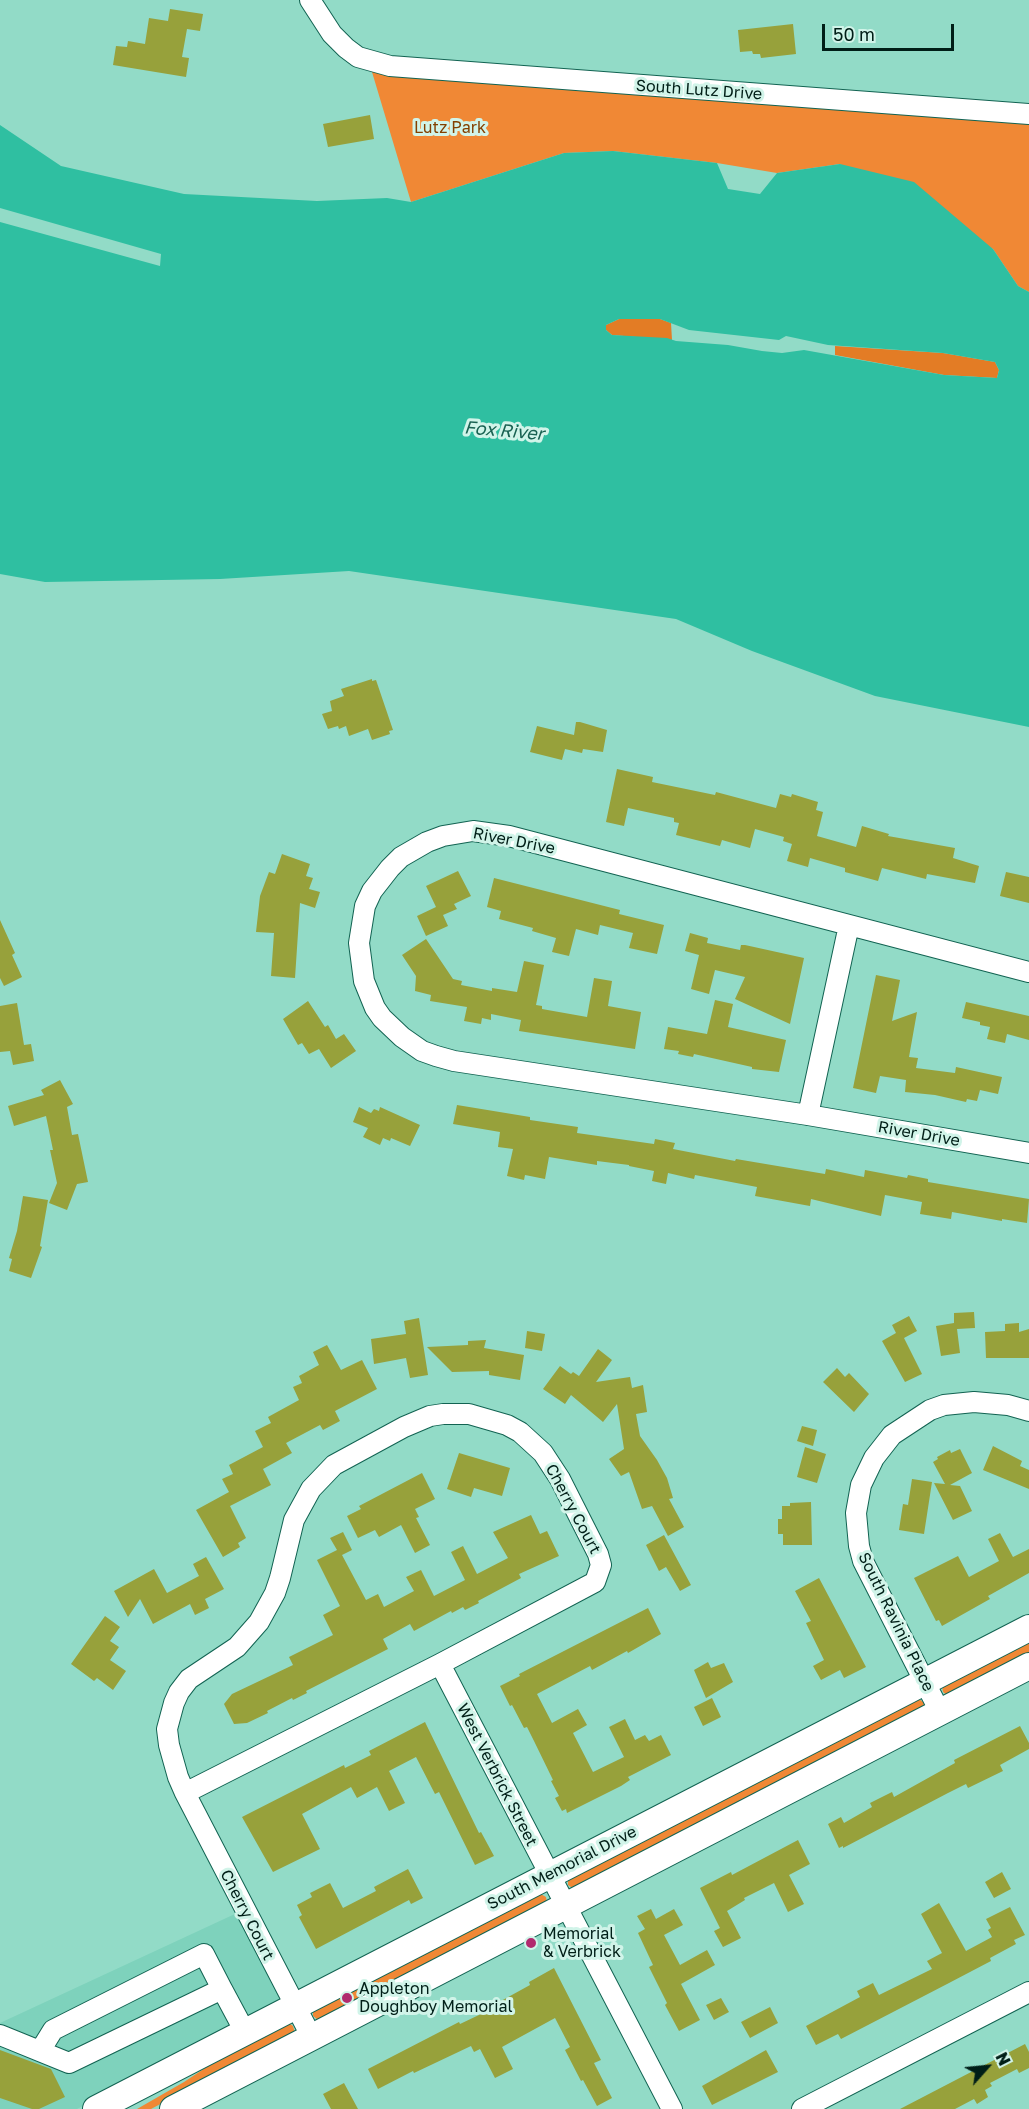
<!DOCTYPE html>
<style>
body{margin:0}
#map{position:relative;width:1029px;height:2109px;overflow:hidden;background:#92dbc7;font-family:"Golos Text",sans-serif}
canvas{display:block}
.north{position:absolute;left:957px;top:2037px;width:60px;height:60px;-webkit-text-stroke:4px #d1f4e9;paint-order:stroke;rotate:63deg;font-size:16px;font-weight:700;line-height:24px;text-align:center;color:#001e17}
.north::after{content:'';display:block;margin:auto;width:21px;height:27px;background:#001e17;clip-path:polygon(50% 0,100% 100%,50% 72%,0 100%)}
.scale{position:absolute;left:822px;top:24px;width:132px;height:27px;box-sizing:border-box;border:3px solid #001e17;border-top:0;padding-left:8px;font-size:18px;line-height:21px;white-space:nowrap;color:#001e17;-webkit-text-stroke:4px #d1f4e9;paint-order:stroke}
</style>
<div id="map">
<canvas width="1029" height="2109"></canvas>
<div class="north">N</div>
<div class="scale">50 m</div>
</div>
<script>
const c = document.querySelector('canvas').getContext('2d');
c.lineJoin = 'round';
function fillPath(path, color) {
  c.fillStyle = color;
  c.fill(path, 'evenodd');
}
function poly(rows) {
  const path = new Path2D();
  for (const r of rows) {
    path.moveTo(r[0], r[1]);
    for (let i = 2; i < r.length; i += 2) path.lineTo(r[i], r[i + 1]);
  }
  return path;
}
function stroke(path, color, width, dash) {
  c.strokeStyle = color;
  c.lineWidth = width;
  c.lineCap = dash ? 'butt' : 'round';
  c.setLineDash(dash || []);
  c.stroke(path);
}
function drawText(font, color, halo, rows, align = 'center') {
  c.font = font + ' "Golos Text",sans-serif';
  c.lineWidth = 6;
  c.setLineDash([]);
  c.textBaseline = 'middle';
  c.strokeStyle = halo;
  c.fillStyle = color;
  for (const [text, x, y, turn = 0] of rows) {
    c.save();
    c.translate(x, y);
    c.rotate((+turn || 0) * Math.PI / 180);
    c.textAlign = isNaN(turn) ? turn : align;
    if (halo) c.strokeText(text, 0, 0);
    c.fillText(text, 0, 0);
    c.restore();
  }
}
fillPath(poly([
 [237,1913,275,1987,279,1999,275,2005,77,2109,0,2109,0,2023]
]), '#7ed2bc');
fillPath(poly([
 [369,62,1029,114,1029,292,1018,286,993,249,840,164,777,173,717,163,613,151,564,153,411,202],
 [1029,1638,1029,1653,1009,1665,948,1696,943,1692,942,1686],
 [919,1699,923,1702,925,1707,574,1889,568,1885,568,1879],
 [537,1892,546,1897,547,1903,318,2020,313,2016,313,2010],
 [289,2023,293,2026,295,2033,151,2109,137,2109,184,2082,240,2045]
]), '#f08835');
fillPath(poly([
 [619,319,660,319,671,323,672,340,612,335,606,330,606,325],
 [835,346,943,353,995,362,999,370,997,378,944,375,835,355]
]), '#e37c25');
fillPath(poly([
 [0,125,61,166,184,194,317,201,387,198,411,202,564,153,613,151,717,163,728,189,760,194,777,173,840,164,914,182,993,249,1018,286,1029,292,1029,727,875,696,752,651,676,619,349,571,220,579,45,582,0,574,0,222,160,266,161,254,0,208],
 [619,319,660,319,689,330,779,340,786,336,828,345,943,353,995,362,999,370,997,378,944,375,804,350,782,353,762,351,728,345,676,341,667,338,612,335,606,330,606,325]
]), '#2fbfa1');
fillPath(poly([
 [170,9,203,14,200,31,187,29,182,57,189,58,186,77,113,65,116,46,127,47,128,41,145,44,149,18,168,21],
 [793,24,796,54,761,58,760,54,753,54,752,51,740,52,738,30],
 [370,115,374,139,328,147,323,124],
 [372,679,372,681,376,680,393,730,389,731,390,734,372,740,368,729,349,736,346,726,339,729,338,726,328,729,322,714,332,711,330,701,344,696,341,689],
 [576,722,580,722,607,730,603,752,583,749,582,753,565,749,562,760,530,752,537,726,574,735],
 [617,769,653,777,652,782,715,795,716,792,776,808,780,794,791,797,792,794,818,802,816,810,823,812,817,836,856,847,862,826,889,834,888,836,955,848,953,858,979,866,975,883,927,874,926,879,882,868,878,881,845,872,845,868,810,858,808,867,787,861,792,844,783,841,784,837,755,829,750,848,722,840,720,846,676,835,679,823,674,822,674,818,628,808,624,826,606,822],
 [282,854,310,864,306,876,313,878,309,889,320,892,315,908,300,903,295,978,271,976,274,933,256,932,260,896,269,872,275,874],
 [458,871,471,896,454,904,457,909,443,915,448,926,426,936,417,916,436,907,426,886],
 [1006,872,1029,877,1029,903,1000,896],
 [494,878,620,910,619,914,664,925,657,954,629,948,633,933,600,925,598,935,576,929,569,956,552,952,556,938,532,931,533,928,499,919,501,911,487,907],
 [0,920,15,953,12,955,22,977,4,986,0,978],
 [690,933,708,938,707,943,740,950,741,945,745,945,804,958,790,1024,735,999,745,977,715,970,709,994,691,989,699,955,685,951],
 [426,939,453,979,462,981,461,985,492,991,492,988,517,992,524,961,544,965,536,1005,542,1006,542,1009,587,1017,594,978,612,981,608,1006,641,1012,635,1049,519,1031,521,1020,491,1014,491,1020,482,1018,481,1024,464,1021,467,1007,430,1001,431,995,415,991,416,976,402,955],
 [876,975,900,980,892,1021,917,1012,909,1057,918,1058,916,1068,955,1073,956,1067,1002,1077,998,1094,980,1090,977,1101,967,1099,966,1102,935,1095,905,1092,906,1080,880,1076,876,1093,853,1088],
 [715,1000,733,1004,728,1027,786,1040,779,1072,752,1069,752,1067,694,1054,693,1057,678,1054,679,1051,664,1049,668,1027,707,1034],
 [308,1001,325,1027,328,1025,336,1039,344,1034,356,1051,331,1068,319,1049,309,1054,302,1043,298,1045,283,1019],
 [966,1002,1029,1016,1029,1040,1007,1034,1005,1043,987,1039,990,1027,980,1025,980,1022,962,1018],
 [17,1003,24,1045,31,1044,34,1061,13,1065,10,1051,0,1052,0,1006],
 [60,1080,73,1104,67,1107,72,1135,78,1134,88,1182,77,1184,67,1210,49,1203,57,1183,50,1150,53,1150,46,1116,14,1126,8,1106,44,1095,41,1090],
 [457,1105,530,1117,530,1120,578,1127,577,1133,654,1144,655,1139,675,1143,673,1149,735,1161,736,1159,825,1174,826,1169,864,1177,865,1170,907,1178,908,1175,928,1179,928,1182,1029,1199,1027,1223,1002,1219,1002,1221,952,1212,951,1219,920,1214,922,1202,885,1195,881,1216,811,1199,810,1206,755,1196,757,1187,695,1175,694,1179,668,1173,666,1184,652,1181,654,1171,629,1166,629,1165,597,1161,597,1165,549,1157,545,1179,525,1175,524,1180,507,1176,513,1149,498,1147,500,1132,453,1124],
 [359,1107,371,1113,374,1109,379,1111,380,1107,420,1125,410,1146,391,1138,390,1141,383,1138,380,1145,363,1137,368,1128,353,1122],
 [23,1196,48,1200,40,1246,42,1247,31,1278,9,1271,12,1259,9,1258,17,1231],
 [974,1312,975,1328,957,1329,960,1353,941,1356,936,1326,954,1323,954,1313],
 [909,1316,917,1331,904,1338,922,1374,905,1382,882,1341,896,1333,892,1325],
 [419,1318,428,1375,410,1378,406,1358,374,1364,371,1339,406,1334,404,1321],
 [1019,1323,1019,1332,1029,1329,1029,1358,986,1358,985,1332,1005,1331,1005,1324],
 [527,1331,545,1334,542,1351,525,1348],
 [486,1340,484,1348,524,1355,520,1380,489,1375,489,1371,452,1372,427,1347,468,1345,468,1341],
 [327,1345,341,1370,362,1360,377,1389,335,1411,340,1421,323,1430,320,1425,286,1443,292,1453,263,1469,271,1485,230,1506,246,1538,238,1543,240,1547,223,1557,196,1510,229,1492,222,1479,233,1474,229,1465,263,1447,255,1431,271,1423,268,1417,299,1400,293,1387,302,1383,299,1376,319,1365,313,1352],
 [598,1349,612,1360,596,1382,630,1377,632,1388,643,1385,647,1412,636,1414,640,1436,657,1460,667,1478,673,1498,669,1499,684,1527,668,1536,652,1506,642,1509,629,1472,621,1476,609,1459,624,1449,617,1404,603,1422,571,1395,565,1404,543,1389,560,1366,571,1374,573,1372,579,1376],
 [837,1368,845,1377,849,1373,869,1394,854,1412,823,1382],
 [802,1426,817,1430,813,1446,797,1441],
 [993,1446,1022,1461,1020,1466,1029,1470,1029,1489,983,1470],
 [805,1447,826,1454,817,1483,797,1477],
 [960,1449,972,1473,950,1485,960,1486,972,1511,953,1520,934,1483,945,1484,933,1462,938,1459,937,1457,950,1450,951,1453],
 [459,1453,510,1468,502,1496,474,1488,471,1497,447,1489],
 [422,1473,435,1499,415,1509,419,1517,416,1518,430,1545,415,1553,401,1525,379,1537,375,1530,358,1538,347,1516,361,1509,359,1506],
 [912,1479,932,1482,924,1534,899,1530,903,1504,908,1505],
 [811,1502,812,1545,783,1545,783,1534,778,1534,778,1519,782,1519,782,1506,790,1506,790,1503],
 [531,1515,540,1534,547,1531,559,1556,519,1574,521,1578,478,1601,479,1603,465,1610,463,1607,452,1613,451,1611,414,1631,410,1624,383,1639,388,1649,306,1691,307,1693,293,1700,292,1698,267,1711,268,1713,247,1723,234,1724,224,1704,232,1694,293,1665,289,1657,333,1635,323,1615,340,1606,317,1560,337,1550,330,1538,343,1532,352,1550,342,1555,366,1600,378,1594,384,1607,414,1591,406,1577,421,1570,434,1596,465,1580,451,1552,463,1546,477,1574,508,1558,493,1532],
 [1000,1533,1013,1557,1029,1549,1029,1573,988,1596,990,1599,942,1626,939,1620,936,1621,914,1578,958,1556,969,1577,999,1561,988,1539],
 [664,1535,691,1585,680,1591,666,1567,659,1571,646,1545],
 [206,1557,224,1589,205,1599,209,1608,195,1615,190,1604,153,1624,140,1599,128,1617,114,1591,154,1569,167,1593,199,1576,193,1564],
 [819,1578,866,1667,844,1678,840,1670,821,1680,813,1666,824,1660,806,1623,811,1621,795,1591],
 [648,1608,661,1634,628,1653,627,1651,592,1670,590,1666,537,1694,552,1723,578,1709,587,1725,573,1733,593,1772,624,1757,609,1727,625,1719,635,1740,645,1735,649,1741,661,1735,671,1755,628,1777,630,1780,621,1786,567,1813,566,1809,562,1811,555,1798,559,1796,551,1781,553,1780,534,1741,527,1727,524,1728,512,1705,510,1706,500,1686,520,1676,519,1674],
 [105,1616,120,1627,110,1641,119,1647,110,1660,126,1671,113,1690,97,1678,94,1681,71,1664],
 [708,1662,711,1668,724,1663,733,1682,706,1698,694,1670],
 [712,1698,721,1717,703,1726,694,1707],
 [425,1722,479,1833,481,1832,494,1856,475,1865,439,1792,435,1794,416,1757,389,1771,405,1803,389,1811,377,1787,357,1798,351,1787,302,1814,320,1849,273,1872,242,1817,344,1765,345,1768,371,1755,369,1751],
 [1020,1726,1029,1743,1029,1749,1000,1765,1003,1771,968,1788,966,1784,948,1793,843,1848,843,1846,839,1848,828,1824,841,1817,844,1823,872,1807,870,1803,892,1792,894,1797,955,1763,954,1760],
 [798,1840,810,1864,789,1875,804,1904,788,1912,774,1883,744,1898,745,1900,727,1911,741,1938,723,1947,714,1931,720,1928,700,1888,731,1872,732,1875],
 [408,1869,423,1898,411,1904,409,1900,316,1949,299,1917,302,1915,297,1905,312,1897,310,1893,330,1883,343,1908,376,1891,374,1887],
 [1002,1872,1011,1889,994,1898,985,1882],
 [939,1903,966,1951,992,1937,988,1930,991,1928,986,1919,1010,1907,1025,1935,1014,1940,1016,1944,990,1958,991,1961,949,1983,841,2039,838,2034,816,2045,806,2026,860,1997,857,1991,873,1983,879,1995,932,1969,927,1961,942,1953,921,1914],
 [651,1909,656,1919,674,1909,683,1925,664,1935,680,1965,707,1950,715,1965,681,1984,700,2020,679,2031,665,2005,667,2003,649,1967,653,1965,638,1933,645,1929,637,1916],
 [554,1968,601,2060,594,2063,612,2098,597,2106,583,2080,581,2081,565,2050,570,2047,555,2018,502,2047,513,2069,495,2078,480,2049,474,2052,471,2046,414,2073,413,2071,378,2089,368,2069,459,2022,460,2024,502,2004,501,2001,530,1985,529,1982],
 [721,1998,729,2012,714,2020,706,2005],
 [770,2007,778,2023,750,2038,741,2022],
 [1025,2044,1029,2052,1029,2068,1019,2073,1017,2069,990,2083,992,2086,985,2090,988,2097,977,2104,974,2099,955,2109,900,2109],
 [0,2050,51,2069,65,2097,39,2109,32,2109,0,2098],
 [766,2050,778,2072,712,2105,702,2086],
 [344,2083,358,2109,331,2109,323,2094]
]), '#97a13b');
const minor = poly([
 [310,0,332,34,346,48,358,57,390,66,1029,114],
 [1029,972,509,836,473,831,443,836,427,842,401,857,390,868,372,891,365,906,359,943,364,981,375,1008,382,1018,402,1037,422,1051,436,1056,454,1061,808,1115,1029,1153],
 [808,1115,849,925],
 [440,1664,672,2109],
 [940,1712,863,1561,859,1546,856,1513,861,1485,874,1458,892,1435,930,1410,944,1405,974,1402,1008,1405,1029,1411],
 [185,1793,440,1664,595,1582,601,1565,598,1554,560,1479,543,1453,520,1432,507,1425,469,1414,443,1414,430,1416,404,1427,334,1465,311,1489,294,1520,280,1578,275,1593,259,1622,237,1647,189,1679,179,1692,174,1703,167,1729,169,1745,178,1777,185,1793,311,2036],
 [0,2035,69,2063,222,1989,245,2032],
 [40,2051,53,2030,204,1954,222,1989],
 [802,2109,1029,1992]
]);
const major = poly([
 [96,2109,1029,1628],
 [173,2109,1029,1666]
]);
stroke(minor, '#126352', 22);
stroke(major, '#126352', 28);
stroke(minor, '#fff', 20);
stroke(major, '#fff', 26);
for (const [x, y, r, color] of [
 [531,1943,6,"#b12a6e"],
 [347,1998,6,"#b12a6e"]
]) {
  const dot = new Path2D();
  dot.arc(x, y, r, 0, 2 * Math.PI);
  c.fillStyle = color;
  c.fill(dot);
  stroke(dot, '#d1f4e9', 2);
}
drawText('16px', '#001e17', '#d1f4e9', [
 ["South Lutz Drive",699,90,4],
 ["River Drive",514,841,11],
 ["River Drive",919,1134,10],
 ["Cherry Court",573,1509,62],
 ["South Ravinia Place",896,1622,64],
 ["West Verbrick Street",497,1775,63],
 ["South Memorial Drive",562,1868,-27],
 ["Cherry Court",247,1915,63]
]);
drawText('16px', '#834000', '#d1f4e9', [
 ["Lutz Park",450,128]
]);
drawText('16px', '#001e17', '#d1f4e9', [
 ["Memorial",543,1934],
 ["& Verbrick",543,1952],
 ["Appleton",359,1989],
 ["Doughboy Memorial",359,2007]
], 'left');
drawText('italic 18px', '#196252', '#d1f4e9', [
 ["Fox River",504,431,5]
]);
</script>
